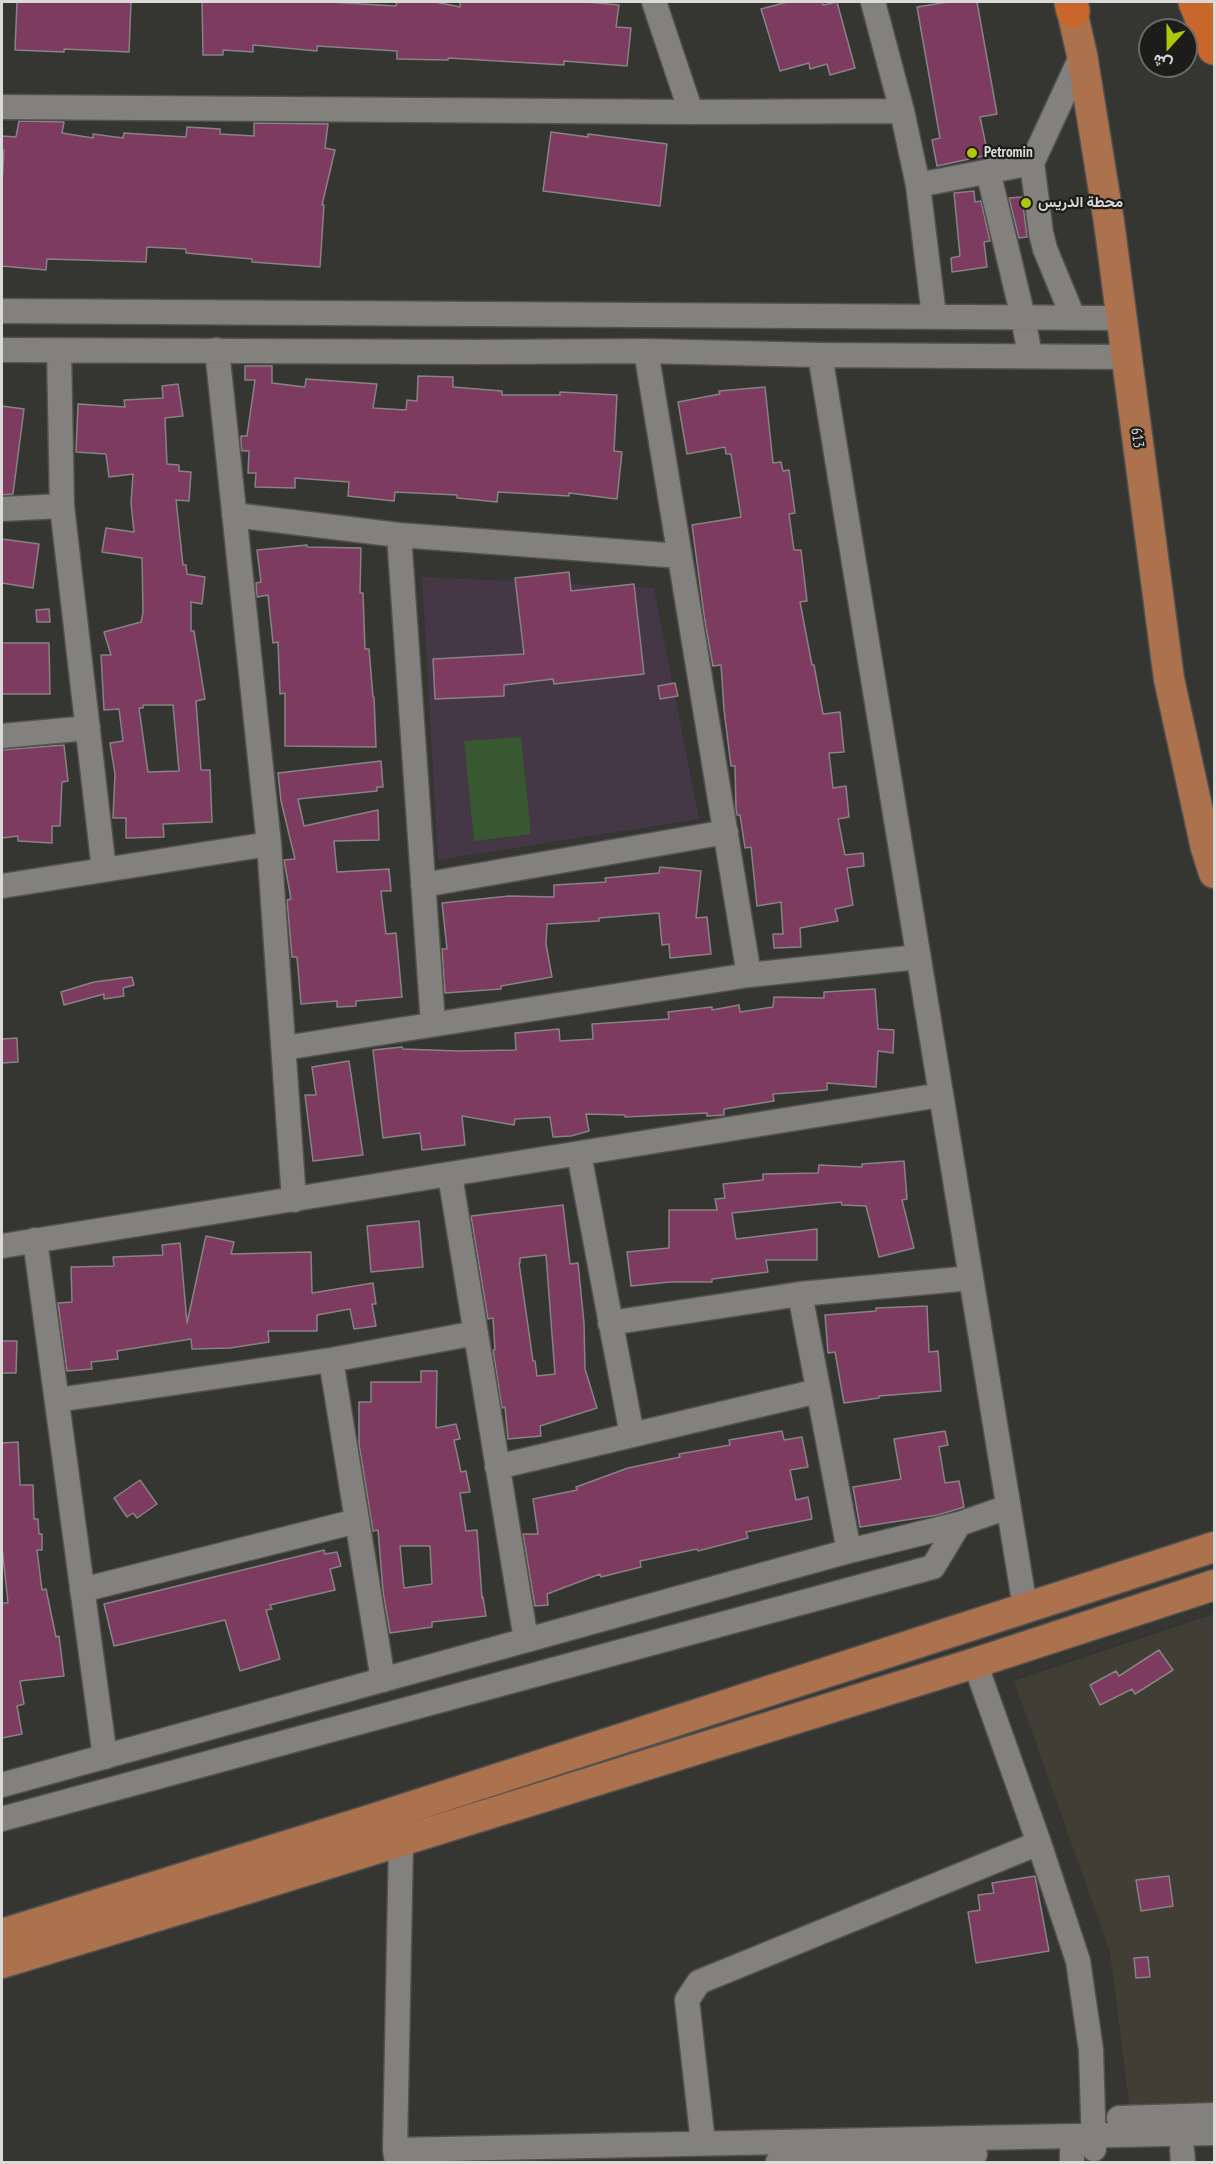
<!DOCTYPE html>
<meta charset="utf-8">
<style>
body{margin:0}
#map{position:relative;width:1216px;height:2164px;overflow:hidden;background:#353532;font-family:"PT Sans Narrow",Vazirmatn,sans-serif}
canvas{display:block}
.frame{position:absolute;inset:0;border:3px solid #d9d9d7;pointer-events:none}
.north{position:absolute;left:1138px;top:18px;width:60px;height:60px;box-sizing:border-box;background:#1c1c1b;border:2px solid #686866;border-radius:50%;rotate:201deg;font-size:16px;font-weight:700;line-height:24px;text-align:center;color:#d9d9d7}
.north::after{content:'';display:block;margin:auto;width:21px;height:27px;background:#aec60c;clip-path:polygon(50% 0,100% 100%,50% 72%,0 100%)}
</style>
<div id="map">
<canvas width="1216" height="2164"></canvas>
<div class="frame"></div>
<div class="north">ش</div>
</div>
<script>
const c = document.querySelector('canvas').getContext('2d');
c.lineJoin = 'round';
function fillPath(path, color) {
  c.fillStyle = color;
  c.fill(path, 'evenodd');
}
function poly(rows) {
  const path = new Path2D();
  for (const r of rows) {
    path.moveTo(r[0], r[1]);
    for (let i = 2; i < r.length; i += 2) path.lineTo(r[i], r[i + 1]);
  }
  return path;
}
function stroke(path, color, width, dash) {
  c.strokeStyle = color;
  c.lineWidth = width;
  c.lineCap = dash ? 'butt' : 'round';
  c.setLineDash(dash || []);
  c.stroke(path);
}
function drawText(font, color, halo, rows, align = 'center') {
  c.font = font + ' "PT Sans Narrow",Vazirmatn,sans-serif';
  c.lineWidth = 4.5;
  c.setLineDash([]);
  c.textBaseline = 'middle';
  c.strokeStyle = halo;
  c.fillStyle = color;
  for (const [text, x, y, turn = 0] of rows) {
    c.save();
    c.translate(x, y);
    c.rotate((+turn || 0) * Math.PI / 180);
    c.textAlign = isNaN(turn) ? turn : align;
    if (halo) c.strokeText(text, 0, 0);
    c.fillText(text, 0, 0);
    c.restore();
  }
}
fillPath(poly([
 [1214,1614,1214,2106,1130,2110,1110,1952,1014,1681]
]), '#403e35');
fillPath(poly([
 [422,577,654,588,699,819,438,860]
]), '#453745');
fillPath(poly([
 [521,737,531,834,474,841,464,741]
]), '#375830');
const building = poly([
 [17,2,131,2,129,52,64,49,64,52,15,50,17,2],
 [202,2,330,2,396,6,397,2,435,2,460,7,460,2,587,2,619,5,616,27,631,28,627,66,564,61,564,65,448,58,448,60,397,59,397,51,317,46,317,51,253,45,253,52,223,50,223,55,203,55,202,2],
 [787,2,822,2,823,5,837,2,855,68,830,75,827,64,810,69,809,63,780,71,761,9,787,2],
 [948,2,977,2,997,114,980,117,988,155,937,166,932,140,940,138,917,7,948,2],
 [19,121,64,122,62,133,93,138,93,134,123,138,124,133,186,137,187,127,220,129,220,134,254,136,254,123,328,124,325,148,335,150,322,205,324,205,320,267,252,262,252,259,186,253,186,249,147,247,146,262,47,259,46,270,2,266,2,184,4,150,2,150,2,136,16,137,19,121],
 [551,132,588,137,588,134,667,144,660,206,543,191,551,132],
 [974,191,975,202,981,201,990,241,984,242,987,267,952,272,951,258,960,256,954,193,974,191],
 [1022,197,1027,237,1019,238,1009,198,1022,197],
 [245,366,272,366,272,383,305,387,306,379,377,384,373,408,406,410,407,400,417,401,418,376,453,377,453,387,502,391,502,395,560,395,560,392,617,395,614,451,622,452,617,499,569,493,569,496,498,492,497,502,457,498,457,495,395,492,394,501,348,496,349,482,295,478,295,488,255,487,256,473,248,473,249,451,242,451,241,445,241,436,247,436,255,380,245,380,245,366],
 [178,384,183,416,165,418,167,464,179,465,179,471,191,472,189,501,176,500,183,565,186,565,187,574,205,577,202,604,191,602,191,631,194,631,205,699,196,701,201,770,210,770,212,822,163,824,164,837,126,838,126,818,113,818,115,774,110,743,123,741,119,709,104,710,101,655,111,655,104,632,141,622,143,613,142,558,102,552,106,528,134,532,131,503,133,474,109,477,106,454,76,452,78,404,125,407,124,400,163,398,162,386,178,384],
 [143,705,173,705,179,771,148,772,139,708,143,708,143,705],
 [765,387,773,463,781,462,783,471,789,470,795,513,789,514,794,550,801,550,807,601,800,602,812,665,814,665,823,714,840,712,844,752,829,753,833,788,846,786,849,817,838,819,845,855,863,853,864,866,847,868,853,905,835,909,838,921,800,928,801,947,774,948,773,934,783,934,781,902,757,906,751,847,745,848,740,815,737,815,736,809,735,766,731,766,724,710,721,665,713,666,705,622,692,525,741,517,731,454,726,454,725,447,687,454,678,402,720,394,719,391,765,387],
 [2,406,24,409,13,494,2,495,2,406],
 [2,539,39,544,33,588,2,583,2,539],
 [307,545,307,547,361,548,360,593,363,593,365,649,369,649,373,697,374,697,376,747,285,746,285,693,280,694,278,642,273,643,268,595,257,597,256,583,261,582,257,550,307,545],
 [569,572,571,591,634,584,644,674,554,684,553,679,504,685,504,696,435,699,433,659,524,654,515,578,569,572],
 [49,609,50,622,37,622,36,610,49,609],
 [2,643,49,643,50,694,2,694,2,643],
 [675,683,678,696,660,699,658,686,675,683],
 [64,745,68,781,62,782,60,826,52,826,52,843,18,841,18,836,2,838,2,750,64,745],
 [381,761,383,787,377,787,377,791,298,799,304,826,378,810,379,840,334,841,337,872,389,869,391,891,381,891,386,934,396,933,402,997,356,1001,356,1006,337,1007,337,1001,301,1004,297,957,292,957,287,900,291,899,284,860,295,859,281,801,278,773,381,761],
 [660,867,701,871,696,918,707,917,711,954,670,958,669,944,662,945,659,913,599,918,599,921,547,924,546,944,552,977,501,986,501,989,445,993,442,949,447,949,442,903,509,896,554,897,554,885,606,882,605,878,659,873,660,867],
 [132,977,134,985,123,988,124,996,104,999,104,994,64,1005,61,992,94,982,132,977],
 [875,989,878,1029,894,1030,893,1053,878,1051,876,1087,827,1083,827,1090,773,1094,774,1101,724,1109,724,1115,707,1116,707,1113,625,1117,625,1115,586,1114,589,1131,571,1136,553,1137,550,1117,515,1119,514,1125,462,1116,465,1145,422,1150,420,1133,383,1138,373,1050,402,1047,403,1049,459,1051,516,1050,515,1033,559,1029,560,1041,593,1039,592,1024,669,1019,668,1012,712,1007,712,1010,739,1005,740,1012,773,1007,774,997,824,998,824,992,875,989],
 [17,1038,18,1062,2,1063,2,1039,17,1038],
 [349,1061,363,1155,313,1161,305,1095,316,1095,312,1067,349,1061],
 [904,1161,907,1199,902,1200,914,1248,879,1257,866,1206,842,1205,841,1202,732,1213,736,1239,817,1229,817,1260,766,1260,768,1272,712,1279,712,1282,670,1282,631,1286,627,1252,669,1248,669,1210,717,1210,715,1199,725,1198,723,1184,763,1180,763,1174,818,1173,819,1165,862,1167,862,1164,904,1161],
 [563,1205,570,1264,578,1263,584,1323,585,1369,597,1408,540,1426,541,1436,508,1439,505,1407,502,1408,493,1350,495,1350,493,1318,488,1319,471,1216,563,1205],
 [546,1255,555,1374,537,1376,535,1361,533,1361,519,1263,520,1263,520,1258,546,1255],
 [419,1221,423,1267,371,1272,367,1226,419,1221],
 [206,1236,234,1242,231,1254,311,1252,312,1293,373,1283,376,1304,372,1304,376,1326,354,1329,350,1309,317,1315,317,1331,268,1331,269,1342,230,1348,192,1349,191,1339,117,1351,118,1359,91,1362,92,1369,67,1371,58,1303,72,1302,71,1267,114,1266,113,1257,163,1255,162,1245,180,1243,187,1323,206,1236],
 [927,1306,929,1352,938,1351,941,1391,879,1396,879,1398,844,1403,835,1352,828,1353,825,1315,876,1311,876,1308,927,1306],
 [2,1341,17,1341,16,1373,2,1373,2,1341],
 [421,1371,437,1371,436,1428,456,1424,460,1439,454,1440,461,1472,466,1471,470,1492,460,1493,466,1531,477,1530,482,1598,483,1597,486,1616,432,1622,432,1627,390,1633,383,1591,378,1530,373,1531,359,1444,359,1402,371,1402,371,1382,421,1382,421,1371],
 [400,1546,430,1546,432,1584,404,1588,400,1546],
 [782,1431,784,1440,802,1437,808,1467,790,1470,796,1500,808,1497,812,1519,746,1532,748,1538,698,1551,697,1549,640,1561,641,1567,601,1577,600,1574,547,1594,548,1605,535,1606,523,1534,538,1534,533,1499,577,1490,576,1487,628,1468,680,1457,679,1454,730,1445,729,1440,782,1431],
 [945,1431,948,1445,939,1447,945,1483,959,1481,964,1507,938,1515,860,1527,853,1487,901,1479,894,1439,945,1431],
 [18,1442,20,1485,33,1485,34,1519,38,1519,39,1534,42,1534,42,1550,37,1550,42,1590,46,1589,56,1637,59,1636,64,1676,20,1681,24,1704,17,1706,22,1734,2,1738,2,1603,8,1603,2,1547,2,1443,18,1442],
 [140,1480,157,1504,137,1518,133,1513,127,1517,114,1498,140,1480],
 [324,1550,325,1554,337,1552,341,1566,330,1569,335,1590,270,1605,272,1609,266,1610,280,1659,240,1671,225,1620,114,1646,104,1604,324,1550],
 [1159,1650,1173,1670,1135,1694,1132,1689,1100,1705,1090,1685,1116,1671,1119,1676,1159,1650],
 [1035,1876,1049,1951,976,1963,968,1912,980,1910,978,1895,994,1893,992,1883,1035,1876],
 [1169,1876,1173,1906,1141,1911,1136,1880,1169,1876],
 [1148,1957,1150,1977,1136,1978,1134,1958,1148,1957]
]);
fillPath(building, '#7e3b60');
stroke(building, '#878385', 1.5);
const minor = poly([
 [654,2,691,112],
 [873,2,902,111,918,185,934,316],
 [2,107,691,112,902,111],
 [988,171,1023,317,1030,356],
 [918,185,1032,163],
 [2,311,1121,318],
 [1073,317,1045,249,1041,233,1032,163,1082,55],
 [2,350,478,352,646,351,820,355,1126,357],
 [217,350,269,844,294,1200],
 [59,351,62,506,104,870],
 [646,351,749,975],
 [820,355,1025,1607],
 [2,509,62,506],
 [234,515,399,535,680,556],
 [399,535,433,1024],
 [2,736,88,728],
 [423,885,726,832],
 [2,886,269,844],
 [284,1048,749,975,918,957],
 [579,1154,632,1435],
 [450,1175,526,1640],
 [35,1240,105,1757],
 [2,1246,941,1095],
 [800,1294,849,1551],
 [610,1323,800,1294,971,1278],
 [331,1360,383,1680],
 [57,1400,331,1360,476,1333],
 [497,1467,818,1391],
 [82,1590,357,1521],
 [975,1663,1039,1843,1078,1961,1091,2050,1094,2149],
 [2,1785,849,1551,959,1524,1008,1507],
 [2,1819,933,1567,959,1524],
 [1119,2118,1214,2115],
 [703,2143,687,2000,699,1982,1039,1843],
 [395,2150,1214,2133],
 [1072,2150,1072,2162],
 [1182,2150,1183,2162],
 [397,2162,395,2150,401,1841],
 [778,2162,975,2154]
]);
const major = poly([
 [1070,2,1082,55,1109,222,1169,679,1206,848,1214,873],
 [2,1934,376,1818,1214,1547],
 [2,1963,253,1887,975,1663,1214,1585]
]);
const highway = poly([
 [1071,2,1073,11],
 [1195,2,1214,48]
]);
stroke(minor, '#52514f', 27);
stroke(major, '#52514f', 33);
stroke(highway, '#52514f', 36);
stroke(minor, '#82817e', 24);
stroke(major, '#ac714d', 30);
stroke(highway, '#c8662c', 33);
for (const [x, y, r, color] of [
 [972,153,6,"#aec60c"],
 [1026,203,6,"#aec60c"]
]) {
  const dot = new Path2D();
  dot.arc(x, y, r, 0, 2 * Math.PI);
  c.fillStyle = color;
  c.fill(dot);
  stroke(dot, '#1c1c1b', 2);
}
drawText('bold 15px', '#d9d9d7', '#1c1c1b', [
 ["Petromin",984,153],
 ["محطة الدريس",1038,203]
], 'left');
drawText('15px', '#d9d9d7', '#1c1c1b', [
 ["613",1137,438,82]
]);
</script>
